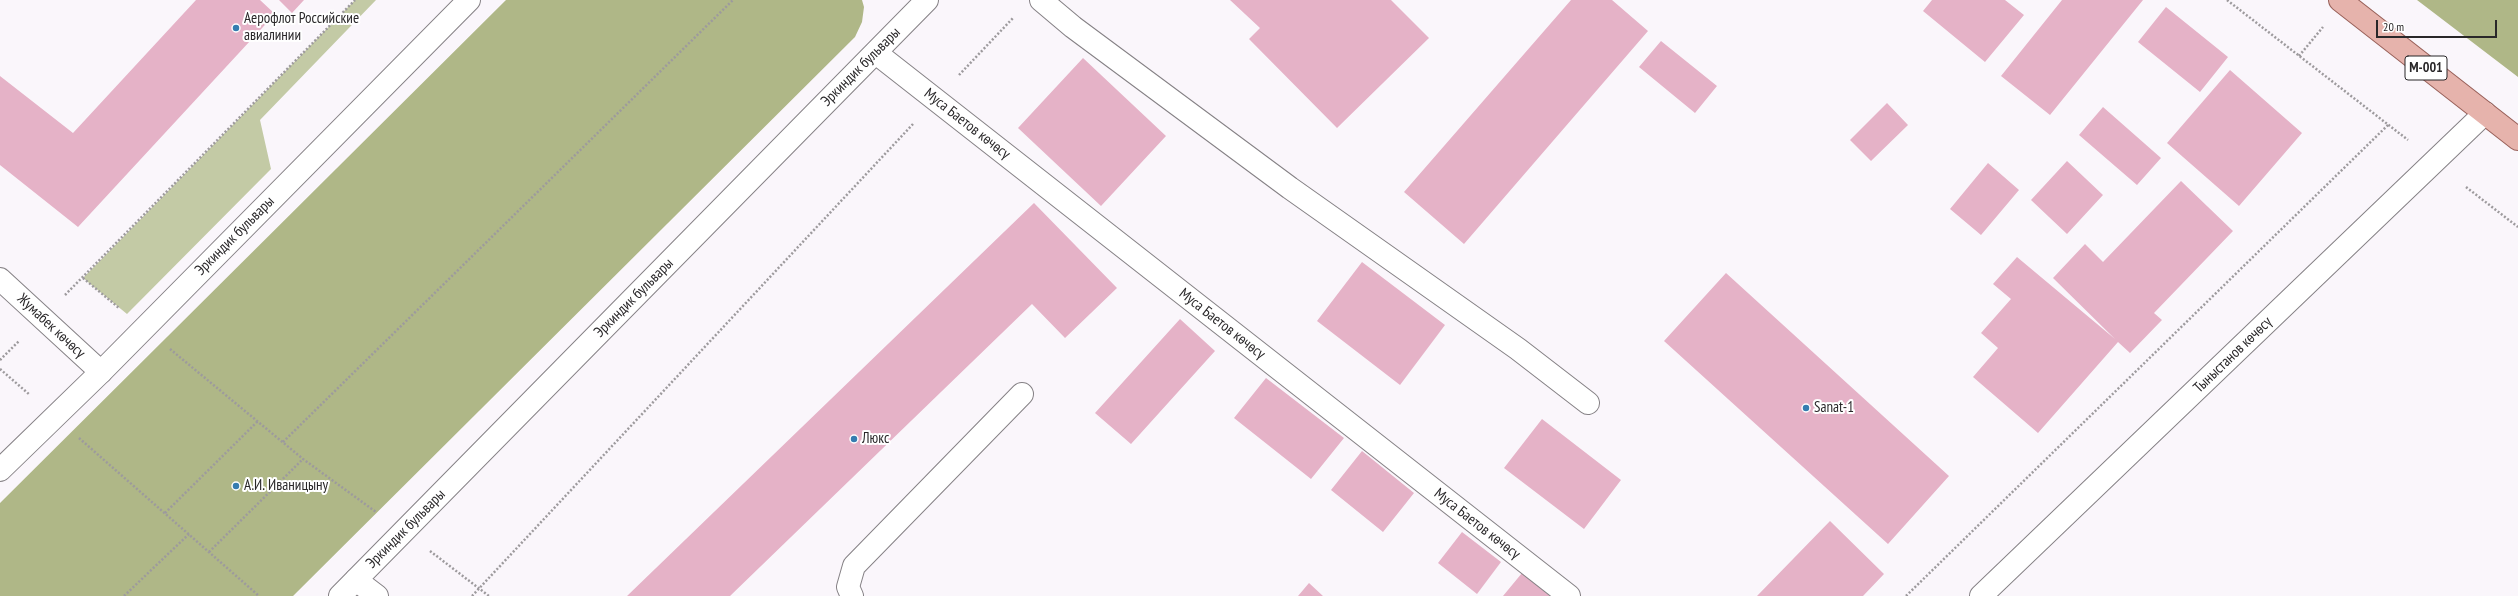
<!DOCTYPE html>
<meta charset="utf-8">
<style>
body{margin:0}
#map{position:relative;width:2518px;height:596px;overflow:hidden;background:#faf6fb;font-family:"PT Sans Narrow",sans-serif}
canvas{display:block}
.scale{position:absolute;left:2376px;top:20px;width:121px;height:18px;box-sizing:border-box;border:2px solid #292729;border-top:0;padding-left:5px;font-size:12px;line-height:14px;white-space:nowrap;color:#292729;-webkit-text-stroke:3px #fff;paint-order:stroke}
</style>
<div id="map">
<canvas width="2518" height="596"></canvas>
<div class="scale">20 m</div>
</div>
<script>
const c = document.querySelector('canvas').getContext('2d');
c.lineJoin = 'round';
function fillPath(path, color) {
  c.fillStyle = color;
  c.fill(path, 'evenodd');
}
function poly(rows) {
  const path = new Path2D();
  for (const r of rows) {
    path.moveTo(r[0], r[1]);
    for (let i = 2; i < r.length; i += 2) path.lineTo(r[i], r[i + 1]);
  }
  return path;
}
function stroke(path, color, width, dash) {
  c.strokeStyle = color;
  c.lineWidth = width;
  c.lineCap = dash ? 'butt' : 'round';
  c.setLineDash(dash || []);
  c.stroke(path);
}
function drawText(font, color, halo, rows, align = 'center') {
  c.font = font + ' "PT Sans Narrow",sans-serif';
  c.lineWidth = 4;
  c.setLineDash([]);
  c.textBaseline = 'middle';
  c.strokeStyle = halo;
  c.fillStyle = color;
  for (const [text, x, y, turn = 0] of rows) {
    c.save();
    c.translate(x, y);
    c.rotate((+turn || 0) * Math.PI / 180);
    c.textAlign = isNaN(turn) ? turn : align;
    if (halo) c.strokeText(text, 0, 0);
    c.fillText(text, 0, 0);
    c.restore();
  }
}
fillPath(poly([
 [355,0,376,0,260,120,271,169,127,314,83,278]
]), '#c3caa5');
fillPath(poly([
 [506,0,862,0,864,7,862,22,855,37,293,596,0,596,0,503],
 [2417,0,2518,0,2518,77]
]), '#afb787');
fillPath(poly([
 [196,0,260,0,275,14,78,227,0,165,0,76,73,133],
 [279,0,304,0,292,13],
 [1230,0,1391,0,1429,38,1337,128,1249,39,1260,28],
 [1571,0,1612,0,1648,31,1464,244,1404,192],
 [1932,0,2005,0,2024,15,1985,62,1923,11],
 [2062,0,2143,0,2050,115,2001,76],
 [2166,7,2228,57,2200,92,2138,42],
 [1661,41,1717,86,1695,113,1639,67],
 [1083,58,1166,136,1101,206,1018,128],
 [2230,70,2302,133,2239,206,2167,143],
 [1887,103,1908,125,1871,161,1850,140],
 [2103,107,2161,158,2137,185,2079,135],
 [2067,161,2103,195,2067,234,2031,200],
 [1988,163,2019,190,1981,235,1950,209],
 [2181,181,2233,231,2154,313,2162,320,2130,353,2118,342,2038,433,1973,377,1998,348,1981,333,2011,299,1993,284,2017,257,2115,339,2053,278,2085,244,2103,262],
 [1034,203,1117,288,1065,338,1032,304,730,596,627,596],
 [1362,262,1445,325,1400,385,1317,321],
 [1726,273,1949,476,1888,544,1664,341],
 [1180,319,1215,351,1131,444,1095,413],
 [1266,378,1344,438,1311,479,1234,418],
 [1542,419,1621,480,1584,529,1504,468],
 [1362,451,1414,493,1383,532,1331,490],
 [1830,521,1884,574,1863,596,1757,596],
 [1462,532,1501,562,1477,594,1438,563],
 [1522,573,1550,596,1503,596],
 [1309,583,1323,596,1298,596]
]), '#e5b2c7');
const service = poly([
 [1041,0,1073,27,1290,188,1518,349,1588,403],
 [0,279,101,372],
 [852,596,848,587,854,566,1022,394]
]);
const minor = poly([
 [876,53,1569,596],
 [0,470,101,372,469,0],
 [340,596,927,0],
 [1981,596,2485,113]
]);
const tertiary = poly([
 [356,580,377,596]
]);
const primary = poly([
 [2340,0,2518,139]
]);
stroke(service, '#858185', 24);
stroke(minor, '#858185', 24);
stroke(tertiary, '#858185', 24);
stroke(primary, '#99615a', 24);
stroke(poly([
 [2227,0,2408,140],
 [2299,56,2323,27],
 [959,75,1013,18],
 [2466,187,2518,227],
 [83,278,119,308],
 [65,295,355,0],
 [170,349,303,459,376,512],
 [0,360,19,341],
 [0,369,30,395],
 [79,438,259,596],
 [283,442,733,0],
 [165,513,258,421],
 [430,551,489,596],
 [209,552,303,459],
 [124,596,189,534],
 [472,596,913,124],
 [1906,596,2388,125]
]), '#9d9a9d', 2.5, [2, 2]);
stroke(service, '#fff', 22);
stroke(minor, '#fff', 22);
stroke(tertiary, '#fff', 22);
stroke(primary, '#e6b3ac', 22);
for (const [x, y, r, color] of [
 [236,28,4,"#357cb0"],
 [1806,408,4,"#357cb0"],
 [854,439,4,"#357cb0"],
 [236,486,4,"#357cb0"]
]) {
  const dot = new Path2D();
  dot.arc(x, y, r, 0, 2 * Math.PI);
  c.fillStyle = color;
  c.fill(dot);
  stroke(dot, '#fff', 1.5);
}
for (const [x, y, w] of [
 [2426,68,42]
]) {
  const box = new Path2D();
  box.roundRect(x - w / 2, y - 12, w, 24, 3);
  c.fillStyle = '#fff';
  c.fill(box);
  stroke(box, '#292729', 1);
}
drawText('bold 14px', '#292729', null, [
 ["М-001",2426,68]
]);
drawText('15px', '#292729', '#fff', [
 ["Аерофлот Российские",244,19],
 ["авиалинии",244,36],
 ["Sanat-1",1814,408],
 ["Люкс",862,439],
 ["А.И. Иваницыну",244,486]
], 'left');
drawText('15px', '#292729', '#fff', [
 ["Эркиндик бульвары",861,67,-45],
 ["Муса Баетов көчөсү",967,124,38],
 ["Эркиндик бульвары",235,236,-45],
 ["Эркиндик бульвары",634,298,-45],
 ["Муса Баетов көчөсү",1222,324,38],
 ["Жумабек көчөсү",51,326,43],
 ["Тыныстанов көчөсү",2233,355,-44],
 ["Муса Баетов көчөсү",1477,524,38],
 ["Эркиндик бульвары",406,529,-45]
]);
</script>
